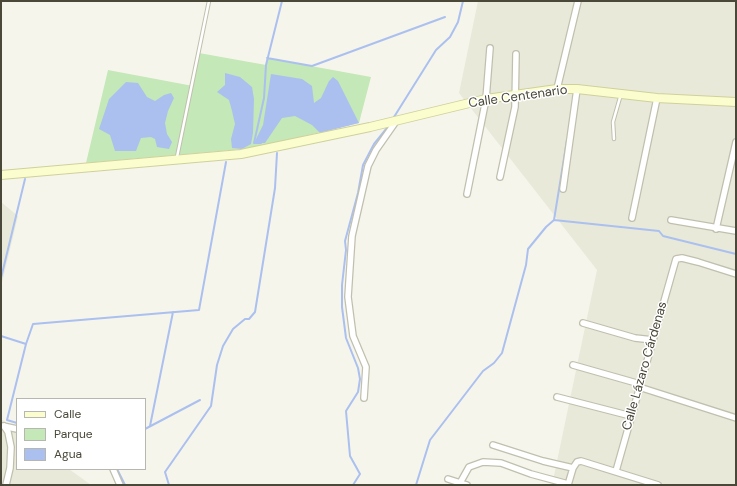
<!DOCTYPE html>
<meta charset="utf-8">
<style>
body{margin:0}
#map{position:relative;width:737px;height:486px;overflow:hidden;background:#f6f5ec;font-family:"DM Sans",sans-serif}
canvas{display:block}
.frame{position:absolute;inset:0;border:2px solid #4a4839;pointer-events:none}
.legend{position:absolute;left:16px;top:398px;width:130px;height:72px;box-sizing:border-box;background:#fff;border:1px solid #b7b6b0;margin:0;padding:5px 7px;list-style:none;font-size:12px;color:#4a4839}
.legend li{display:flex;align-items:center;gap:8px;height:20px}
.legend b{width:20px;border:1px solid #b7b6b0}
</style>
<div id="map">
<canvas width="737" height="486"></canvas>
<div class="frame"></div>
<ul class="legend">
<li><b style="height:5px;background:#fbfdce"></b>Calle</li>
<li><b style="height:11px;background:#c4e8b7"></b>Parque</li>
<li><b style="height:11px;background:#abc0ef"></b>Agua</li>
</ul>
</div>
<script>
const c = document.querySelector('canvas').getContext('2d');
c.lineJoin = 'round';
function fillPath(path, color) {
  c.fillStyle = color;
  c.fill(path, 'evenodd');
}
function poly(rows) {
  const path = new Path2D();
  for (const r of rows) {
    path.moveTo(r[0], r[1]);
    for (let i = 2; i < r.length; i += 2) path.lineTo(r[i], r[i + 1]);
  }
  return path;
}
function stroke(path, color, width, dash) {
  c.strokeStyle = color;
  c.lineWidth = width;
  c.lineCap = dash ? 'butt' : 'round';
  c.setLineDash(dash || []);
  c.stroke(path);
}
function drawText(font, color, halo, rows, align = 'center') {
  c.font = font + ' "DM Sans",sans-serif';
  c.lineWidth = 3;
  c.setLineDash([]);
  c.textBaseline = 'middle';
  c.strokeStyle = halo;
  c.fillStyle = color;
  for (const [text, x, y, turn = 0] of rows) {
    c.save();
    c.translate(x, y);
    c.rotate((+turn || 0) * Math.PI / 180);
    c.textAlign = isNaN(turn) ? turn : align;
    if (halo) c.strokeText(text, 0, 0);
    c.fillText(text, 0, 0);
    c.restore();
  }
}
fillPath(poly([
 [478,1,736,1,736,485,552,485,597,270,459,93],
 [1,202,18,216,1,287],
 [1,419,17,431,17,469,69,469,91,485,1,485]
]), '#e9e9da');
fillPath(poly([
 [199,53,266,65,267,58,371,77,359,123,255,148,86,163,108,70,193,86]
]), '#c4e8b7');
fillPath(poly([
 [225,73,240,77,252,87,254,99,253,133,251,144,242,149,232,148,231,139,235,124,232,111,229,100,217,92,225,85],
 [271,74,302,79,312,86,314,103,321,98,329,81,333,77,338,81,359,123,320,133,312,125,295,116,282,118,265,143,254,143,263,125],
 [126,82,138,83,147,97,155,101,164,95,171,93,174,98,168,111,165,123,167,134,172,142,169,149,157,147,155,139,151,137,141,138,136,151,115,151,110,135,99,129,109,99]
]), '#abc0ef');
stroke(poly([
 [267,58,312,66,445,17],
 [394,117,436,50,450,37,458,22,463,1],
 [261,143,254,143,264,98,266,65,282,1],
 [554,220,659,231,663,236,736,254],
 [1,278,25,179],
 [1,336,26,344,7,420,17,423],
 [26,344,33,324,199,310,226,162],
 [150,426,173,312],
 [145,429,200,400],
 [117,469,125,485],
 [169,485,165,472,211,406,217,365,223,346,233,329,245,319,249,319,255,312,275,188,277,153],
 [353,485,360,474,350,456,346,411,358,392,360,379,358,368,346,338,342,307,342,285,346,250,345,241,358,193,363,165,374,144,387,128],
 [416,485,430,440,483,371,494,363,502,353,526,265,528,249,546,227,554,220,567,140]
]), '#abc0ef', 2);
const lane = poly([
 [614,139,613,122,621,94],
 [177,157,209,1]
]);
const street = poly([
 [557,89,578,1],
 [500,177,515,107,516,54],
 [563,189,577,89],
 [467,194,486,99,490,48],
 [632,218,657,98],
 [671,220,736,231],
 [716,229,736,142],
 [583,323,635,338,653,340],
 [573,365,640,384],
 [639,387,736,418],
 [557,397,631,416],
 [364,398,366,367,353,336,348,297,352,236,368,166,376,150,397,120],
 [3,426,17,429],
 [4,426,8,432,11,447,10,468,6,485],
 [493,445,543,461,573,468],
 [113,469,120,485],
 [616,471,676,259,682,258,698,262,736,274],
 [448,479,467,485],
 [460,483,469,467,483,462,501,463,531,474,568,484],
 [568,485,573,468,577,462,581,461,658,485]
]);
const secondary = poly([
 [1,175,241,154,370,127,486,99,557,89,577,89,657,98,736,102]
]);
stroke(lane, '#c1c0af', 4.5);
stroke(street, '#c1c0af', 8);
stroke(secondary, '#cfd19b', 10);
stroke(lane, '#fff', 2.5);
stroke(street, '#fff', 5.5);
stroke(secondary, '#fbfdce', 8);
drawText('13px', '#4a4839', '#fff', [
 ["Calle Centenario",518,97,-8],
 ["Calle Lázaro Cárdenas",645,366,-74]
]);
</script>
